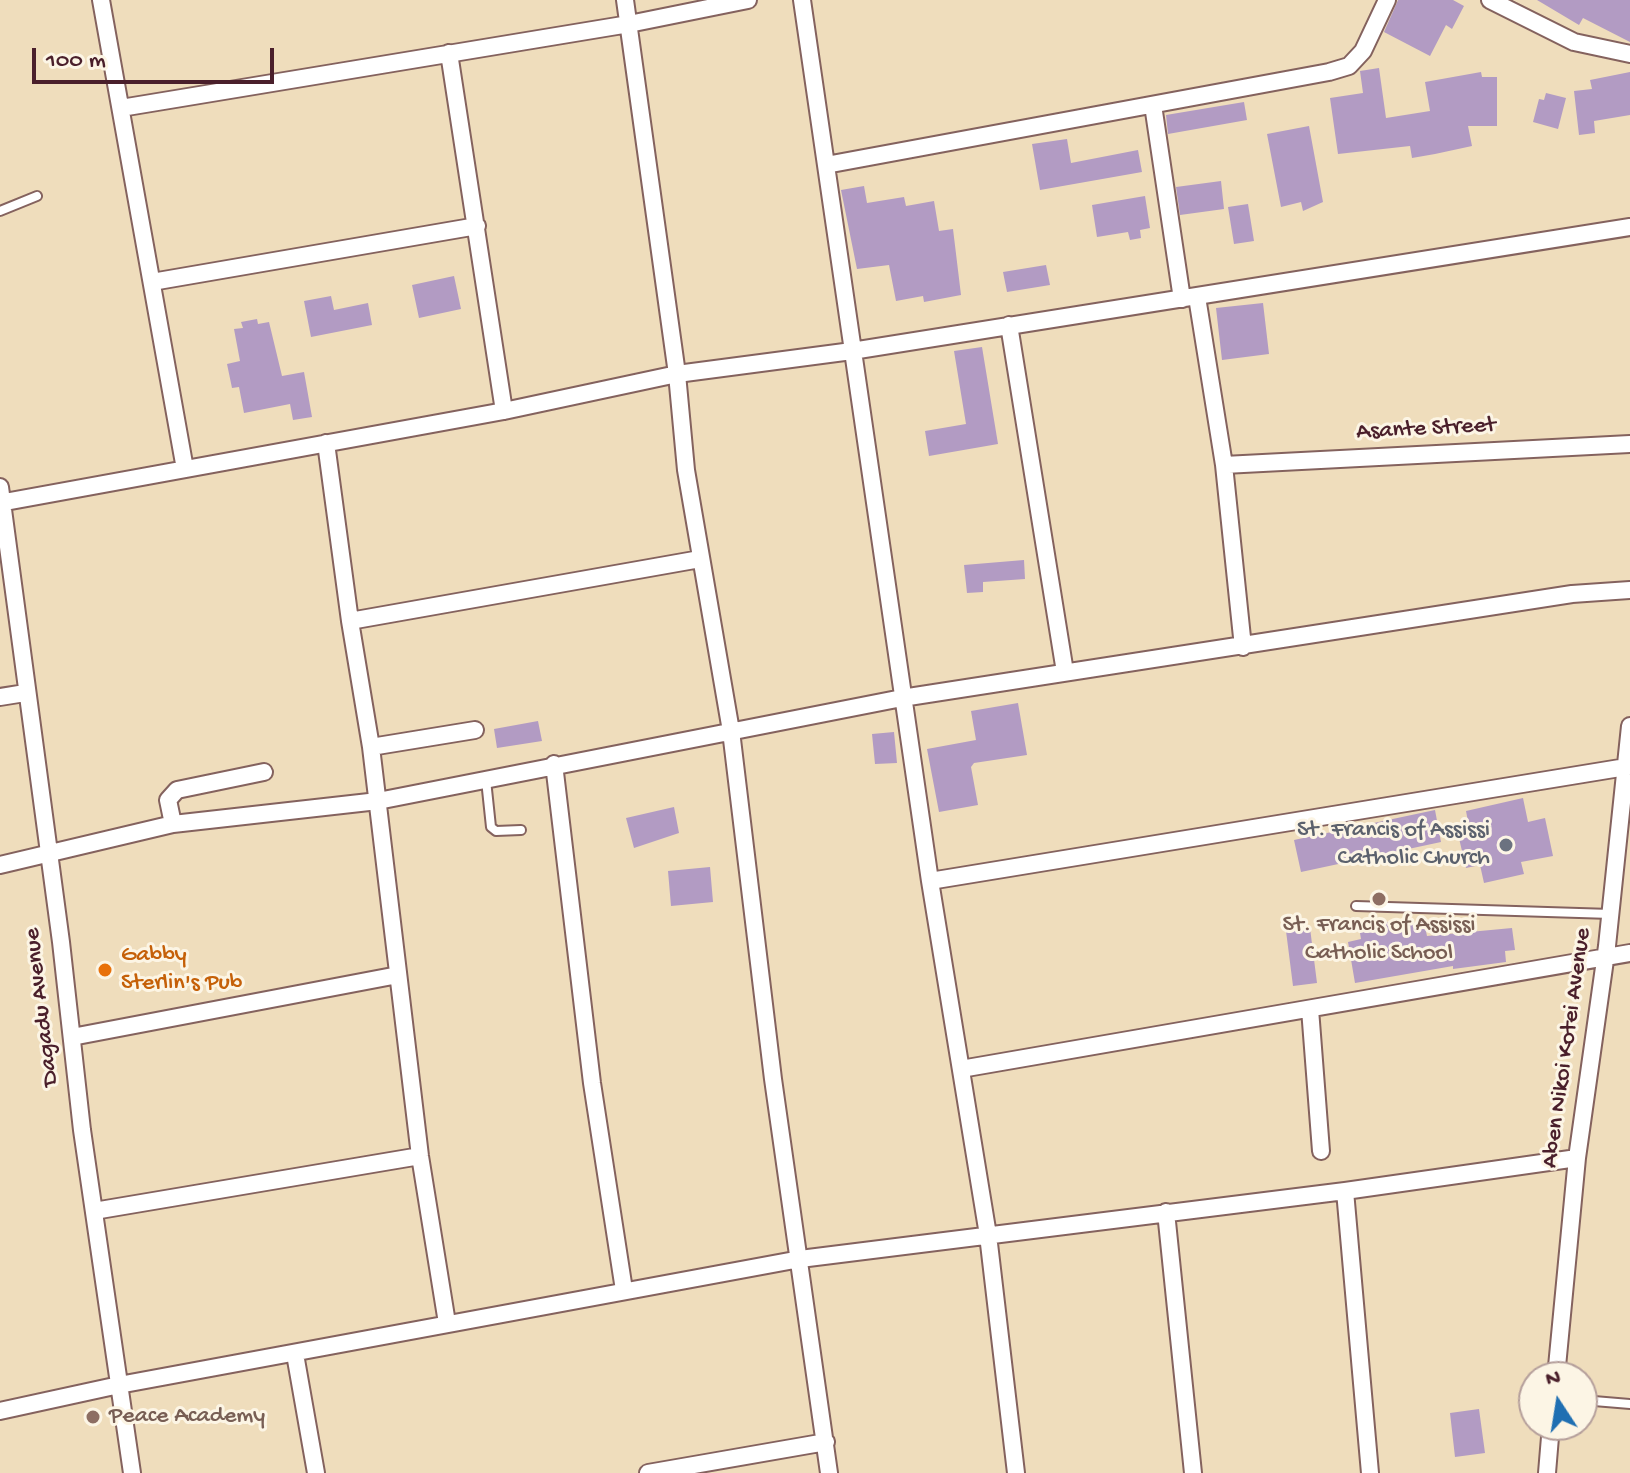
<!DOCTYPE html>
<style>
body{margin:0}
#map{position:relative;width:1630px;height:1473px;overflow:hidden;background:#efddbc;font-family:"Gochi Hand",sans-serif}
canvas{display:block}
.north{position:absolute;left:1518px;top:1361px;width:80px;height:80px;box-sizing:border-box;background:#fcf5e5;border:2px solid #b59f9b;border-radius:50%;rotate:348deg;font-size:22px;font-weight:700;line-height:32px;text-align:center;color:#4a1f2b}
.north::after{content:'';display:block;margin:auto;width:28px;height:36px;background:#1f6fb2;clip-path:polygon(50% 0,100% 100%,50% 72%,0 100%)}
.scale{position:absolute;left:32px;top:48px;width:242px;height:36px;box-sizing:border-box;border:4px solid #4a1f2b;border-top:0;padding-left:10px;font-size:24px;line-height:28px;white-space:nowrap;color:#4a1f2b;-webkit-text-stroke:6px #fcf5e5;paint-order:stroke}
</style>
<div id="map">
<canvas width="1630" height="1473"></canvas>
<div class="north">N</div>
<div class="scale">100 m</div>
</div>
<script>
const c = document.querySelector('canvas').getContext('2d');
c.lineJoin = 'round';
function fillPath(path, color) {
  c.fillStyle = color;
  c.fill(path, 'evenodd');
}
function poly(rows) {
  const path = new Path2D();
  for (const r of rows) {
    path.moveTo(r[0], r[1]);
    for (let i = 2; i < r.length; i += 2) path.lineTo(r[i], r[i + 1]);
  }
  return path;
}
function stroke(path, color, width, dash) {
  c.strokeStyle = color;
  c.lineWidth = width;
  c.lineCap = dash ? 'butt' : 'round';
  c.setLineDash(dash || []);
  c.stroke(path);
}
function drawText(font, color, halo, rows, align = 'center') {
  c.font = font + ' "Gochi Hand",sans-serif';
  c.lineWidth = 6;
  c.setLineDash([]);
  c.textBaseline = 'middle';
  c.strokeStyle = halo;
  c.fillStyle = color;
  for (const [text, x, y, turn = 0] of rows) {
    c.save();
    c.translate(x, y);
    c.rotate((+turn || 0) * Math.PI / 180);
    c.textAlign = isNaN(turn) ? turn : align;
    if (halo) c.strokeText(text, 0, 0);
    c.fillText(text, 0, 0);
    c.restore();
  }
}
fillPath(poly([
 [1398,0,1453,0,1464,6,1452,29,1446,25,1430,56,1384,32],
 [1537,0,1630,0,1630,42,1583,18,1579,25],
 [1379,68,1386,118,1430,111,1425,82,1481,72,1482,77,1497,77,1497,126,1468,126,1472,146,1435,154,1412,158,1410,146,1338,154,1330,98,1363,93,1360,71],
 [1630,72,1630,115,1594,121,1595,133,1579,135,1574,91,1592,89,1590,80],
 [1546,93,1566,98,1558,129,1533,122,1539,99,1544,100],
 [1244,102,1247,120,1168,134,1166,115],
 [1309,126,1323,202,1303,211,1301,202,1281,207,1267,134],
 [1067,139,1071,163,1138,150,1142,172,1040,190,1032,144],
 [1221,181,1224,209,1180,215,1176,187],
 [864,186,867,203,904,197,906,206,934,201,939,231,953,229,961,295,924,302,923,296,896,301,889,265,857,269,841,190],
 [1145,196,1150,228,1140,230,1141,238,1130,240,1128,232,1097,237,1092,205],
 [1248,204,1254,241,1234,244,1228,207],
 [1046,265,1050,285,1007,292,1003,272],
 [454,276,461,309,419,318,412,285],
 [331,296,334,310,368,303,372,325,311,337,304,301],
 [1263,303,1269,354,1222,360,1216,308],
 [257,319,258,324,269,322,282,376,304,372,312,417,293,420,290,404,244,413,239,387,232,388,227,364,240,361,234,329,243,328,241,322],
 [982,347,998,444,929,456,925,431,966,424,954,351],
 [1024,560,1025,579,983,582,983,592,967,593,964,565],
 [1018,703,1027,755,974,763,971,767,978,805,939,812,927,749,976,740,971,711],
 [538,721,542,741,497,748,494,729],
 [894,732,897,763,875,764,872,734],
 [1523,798,1528,822,1545,818,1553,856,1521,862,1524,874,1484,883,1480,865,1466,868,1458,834,1470,832,1466,811],
 [674,807,679,833,634,848,626,818],
 [1435,810,1441,842,1301,872,1294,840],
 [710,867,713,902,671,906,668,871],
 [1399,920,1400,926,1424,922,1427,936,1512,928,1515,950,1505,951,1506,962,1453,969,1453,966,1355,983,1348,942,1361,939,1359,927],
 [1310,928,1317,983,1293,986,1286,931],
 [1479,1409,1485,1453,1455,1457,1450,1413]
]), '#b29bc3');
const lane = poly([
 [0,211,37,196],
 [486,780,491,827,496,831,521,830],
 [1356,906,1611,914],
 [1582,1400,1630,1404]
]);
const street = poly([
 [101,0,185,469],
 [625,0,677,374,686,470,731,731,773,1079,829,1473],
 [802,0,930,881,988,1235,1016,1473],
 [1490,0,1574,42,1630,54],
 [449,53,504,411],
 [1153,105,1182,299],
 [121,108,629,24,748,0],
 [826,165,1329,72,1349,66,1363,51,1387,0],
 [152,282,477,226],
 [1197,297,1224,465,1243,647],
 [1009,325,1065,672],
 [326,443,350,621,371,747,420,1156,447,1323],
 [1224,465,1630,444],
 [0,487,61,942,82,1130,132,1473],
 [0,503,504,411,677,374,852,351,1630,227],
 [350,621,700,559],
 [0,697,25,693],
 [371,747,475,730],
 [554,764,592,1083,624,1290],
 [173,824,168,800,177,790,264,772],
 [0,865,173,824,378,801,902,698,1572,594,1630,590],
 [930,881,1626,767],
 [1310,1009,1321,1151],
 [72,1037,398,975],
 [961,1069,1630,953],
 [1345,1191,1370,1473],
 [94,1211,420,1156],
 [1166,1212,1193,1473],
 [295,1354,316,1473],
 [1556,1377,1577,1158,1607,946,1630,726],
 [0,1411,119,1385,800,1259,1345,1191,1577,1158],
 [648,1473,826,1442],
 [1547,1473,1551,1425]
]);
stroke(lane, '#84625e', 12);
stroke(street, '#84625e', 20);
stroke(lane, '#fff', 8);
stroke(street, '#fff', 16);
for (const [x, y, r, color] of [
 [1506,845,8,"#6b7280"],
 [1379,899,8,"#8d6e63"],
 [105,970,8,"#e8710a"],
 [93,1417,8,"#8d6e63"]
]) {
  const dot = new Path2D();
  dot.arc(x, y, r, 0, 2 * Math.PI);
  c.fillStyle = color;
  c.fill(dot);
  stroke(dot, '#fcf5e5', 3);
}
drawText('24px', '#4a1f2b', '#fcf5e5', [
 ["Asante Street",1426,430,-3],
 ["Dagadu Avenue",43,1007,-97],
 ["Aben Nikoi Kotei Avenue",1568,1048,-82]
]);
drawText('24px', '#5b616d', '#fcf5e5', [
 ["St. Francis of Assissi",1490,831],
 ["Catholic Church",1490,859]
], 'right');
drawText('24px', '#785e54', '#fcf5e5', [
 ["St. Francis of Assissi",1379,926],
 ["Catholic School",1379,954],
 ["Peace Academy",109,1417,"left"]
]);
drawText('24px', '#c56008', '#fcf5e5', [
 ["Gabby",121,956],
 ["Sterlin's Pub",121,984]
], 'left');
</script>
